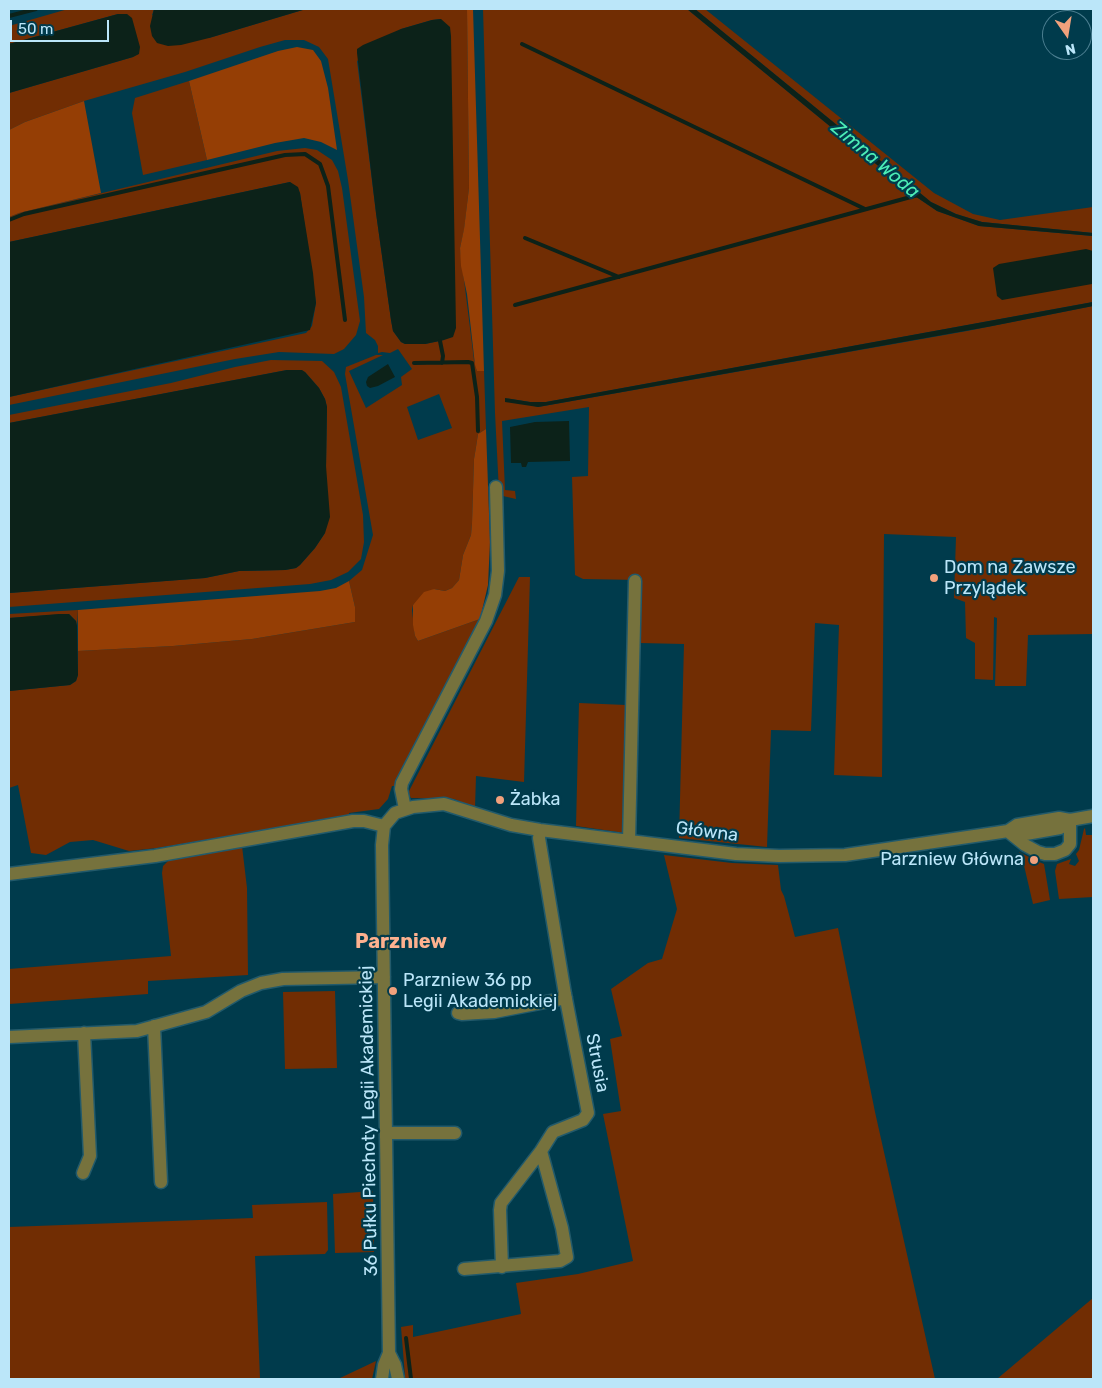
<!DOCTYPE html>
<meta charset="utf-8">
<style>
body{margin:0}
#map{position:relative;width:1102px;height:1388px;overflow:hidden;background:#003b4c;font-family:Rubik,sans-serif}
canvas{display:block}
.frame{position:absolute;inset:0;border:10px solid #bbe6f9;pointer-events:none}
.north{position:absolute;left:1042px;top:10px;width:50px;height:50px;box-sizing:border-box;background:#003b4c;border:1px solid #4b7f91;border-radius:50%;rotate:167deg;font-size:14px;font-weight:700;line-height:20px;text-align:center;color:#bbe6f9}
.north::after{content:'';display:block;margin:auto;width:18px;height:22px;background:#f1a17c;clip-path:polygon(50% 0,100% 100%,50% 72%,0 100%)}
.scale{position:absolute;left:10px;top:20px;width:99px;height:22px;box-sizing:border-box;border:2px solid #bbe6f9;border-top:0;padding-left:6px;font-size:15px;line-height:18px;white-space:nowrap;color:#bbe6f9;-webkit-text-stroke:4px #003b4c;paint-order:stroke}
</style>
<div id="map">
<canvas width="1102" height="1388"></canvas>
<div class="frame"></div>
<div class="north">N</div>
<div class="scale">50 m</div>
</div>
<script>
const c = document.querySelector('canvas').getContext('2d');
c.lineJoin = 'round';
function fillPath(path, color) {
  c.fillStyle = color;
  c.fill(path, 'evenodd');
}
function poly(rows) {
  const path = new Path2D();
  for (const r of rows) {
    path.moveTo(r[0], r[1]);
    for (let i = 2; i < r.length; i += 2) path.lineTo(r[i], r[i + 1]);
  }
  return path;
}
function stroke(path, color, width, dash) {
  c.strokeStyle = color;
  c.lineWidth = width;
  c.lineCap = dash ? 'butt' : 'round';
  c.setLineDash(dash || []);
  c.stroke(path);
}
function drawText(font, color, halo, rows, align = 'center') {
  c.font = font + ' Rubik,sans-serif';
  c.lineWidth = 4.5;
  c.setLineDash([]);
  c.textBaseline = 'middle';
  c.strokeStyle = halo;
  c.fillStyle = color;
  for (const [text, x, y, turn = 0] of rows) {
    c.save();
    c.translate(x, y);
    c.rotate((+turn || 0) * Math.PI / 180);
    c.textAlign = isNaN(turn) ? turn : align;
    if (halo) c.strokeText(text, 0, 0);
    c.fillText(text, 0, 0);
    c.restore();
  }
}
fillPath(poly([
 [68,9,154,9,152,15,209,38,306,9,467,9,469,188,464,230,460,248,474,360,477,371,484,371,486,429,478,434,476,447,474,459,472,523,471,535,463,555,459,580,452,588,445,591,434,589,413,605,412,610,415,636,418,641,480,619,481,625,395,786,392,786,388,799,379,809,349,813,349,816,157,848,129,851,93,840,70,842,46,855,31,853,18,785,9,788,9,691,70,685,76,681,78,675,78,651,173,646,252,639,355,622,355,607,349,581,362,570,373,535,345,374,346,367,376,355,383,355,349,371,366,408,402,385,401,377,412,369,398,349,390,353,382,352,378,353,378,346,375,340,366,333,364,297,348,180,328,59,319,47,304,40,285,40,260,47,185,72,84,101,25,122,9,130,9,93,133,57,139,53,127,14,118,14,9,44,9,26],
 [441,19,444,340,425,344,405,344,401,342,393,331,391,320,376,213,357,61,401,29,432,20],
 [439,394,452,428,418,440,407,407],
 [483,9,687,9,915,196,937,211,979,226,1093,236,1093,302,546,402,530,402,505,398,538,407,967,331,1093,306,1093,634,1028,635,1026,686,995,686,997,618,994,617,993,680,975,679,975,643,966,638,965,602,954,598,956,537,884,534,882,777,834,775,839,625,815,623,811,731,771,730,767,847,679,838,684,644,640,643,640,580,583,579,575,575,572,477,588,476,589,407,502,421,505,490,515,491,516,499,503,496,499,492,495,413],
 [695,9,705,9,934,193,973,214,1000,220,1093,207,1093,233,982,222,956,214,931,202],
 [189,81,207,160,143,175,132,113,135,98],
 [305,148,317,150,332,160,338,171,342,188,360,321,356,335,344,349,334,354,279,352,235,359,9,405,9,397,306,333,312,326,316,303,300,193,290,182,9,242,9,217,19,213,277,151],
 [271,360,322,361,334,372,341,387,363,515,364,542,361,559,348,572,331,580,310,584,9,607,9,593,205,578,239,571,285,570,296,568,300,565,315,548,325,533,327,407,325,399,319,388,305,372,287,370,9,423,9,415,171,383,235,367],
 [519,577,530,577,524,782,476,776,475,808,454,799,411,798,408,793],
 [78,610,77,626,76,621,69,614,65,614,9,618,9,614],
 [579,703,626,705,625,833,576,826],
 [1092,827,1093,827,1093,897,1059,899,1055,871,1057,864,1071,859,1069,864,1075,866,1079,861,1076,854,1079,850,1084,829,1085,828,1086,835,1092,835],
 [242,846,247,888,248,975,148,981,148,994,9,1004,9,969,171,956,162,873,163,866,170,859],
 [1019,852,1029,857,1028,860,1037,865,1039,862,1044,864,1050,900,1033,904,1022,857],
 [664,855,732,863,778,865,781,890,784,896,795,937,838,928,875,1112,935,1379,402,1379,401,1377,405,1376,401,1327,413,1325,413,1337,521,1314,516,1283,578,1274,633,1261,603,1114,621,1111,610,1039,622,1036,611,989,648,963,662,959,677,909],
 [335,991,337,1068,285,1069,283,992],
 [373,1191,374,1252,335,1253,333,1194],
 [327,1202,328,1250,325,1254,255,1256,260,1379,9,1379,9,1227,253,1218,252,1205],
 [1093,1298,1093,1379,997,1379],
 [376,1361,372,1379,338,1379]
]), '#712d03');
fillPath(poly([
 [467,9,473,9,484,371,477,371,475,365,467,294,461,266,460,248,464,229,469,188],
 [297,47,313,50,321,61,328,88,337,150,321,142,304,138,275,143,207,160,189,81,278,51],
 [84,101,101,193,19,213,9,217,9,130,25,122],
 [486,429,490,542,488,585,480,619,418,641,415,636,413,625,413,605,424,592,434,589,445,591,452,588,459,580,463,555,471,535,472,523,474,459,476,447,478,434],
 [349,581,355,607,355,622,252,639,173,646,78,651,78,610,320,591,336,588]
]), '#953e05');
fillPath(poly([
 [154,9,306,9,209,38,181,45,168,46,157,43,152,36,150,26],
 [687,9,695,9,931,202,956,214,982,222,1093,233,1093,236,979,226,937,211,915,196],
 [118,14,127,14,132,18,140,47,139,54,133,57,9,93,9,44],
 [441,19,450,27,451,36,456,328,453,337,444,340,425,344,405,344,401,342,393,331,391,320,376,213,357,53,357,49,363,45,401,29,432,20],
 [290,182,298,187,300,193,313,273,316,303,310,330,9,397,9,242],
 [1086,249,1093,251,1092,284,1002,300,997,296,993,268,999,264],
 [1093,302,1093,306,987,327,538,407,505,402,505,398,530,402,546,402],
 [388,364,395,377,378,386,370,388,367,386,366,382,368,377],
 [287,370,302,370,305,372,319,388,325,399,327,407,326,466,330,517,325,533,315,548,300,565,296,568,285,570,239,571,205,578,9,593,9,423],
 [569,421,570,461,528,462,526,467,522,467,521,463,511,463,510,427,535,422],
 [59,614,69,614,76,621,77,626,78,675,76,681,70,685,9,691,9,618]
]), '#0c2219');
stroke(poly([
 [9,16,36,9],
 [522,44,865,209],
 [9,220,24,214,285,155,305,154,320,164,328,186,345,320],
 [525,238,619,277],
 [515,305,918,195],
 [440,341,443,356,442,363],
 [414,363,468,362,472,363,477,397,478,431],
 [406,1338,411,1379]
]), '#0c2219', 4);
const minor = poly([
 [405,809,401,789,402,783,486,621,495,595,498,571,496,487],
 [1008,831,1017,825,1059,818,1070,820,1093,816],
 [1010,833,1025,845,1038,852,1045,854,1055,854,1065,850,1070,844,1070,820],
 [629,841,635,581],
 [9,874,155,856,353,821,364,821,384,826],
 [458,1013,462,1014,494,1012,566,998],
 [154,1026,161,1182],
 [9,1037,137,1031,206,1012,241,991,261,983,283,979,384,977],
 [386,1133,455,1133],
 [83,1173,90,1156,84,1033],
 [502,1267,500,1210,501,1203,541,1151,553,1132,583,1120,588,1113,565,994,539,838,540,830],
 [464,1269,560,1261,567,1257,562,1228,541,1151],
 [382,1379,384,1365,389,1353],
 [398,1379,395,1365,389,1353,382,845,384,826,395,813,413,807,444,804,511,825,540,830,736,854,779,856,845,855,995,833,1008,831,1020,835,1060,828,1070,820]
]);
stroke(minor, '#225a6b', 15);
stroke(minor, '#76723d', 12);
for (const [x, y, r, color] of [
 [934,578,5,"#f1a17c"],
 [500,800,5,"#f1a17c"],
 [1034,860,5,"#f1a17c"],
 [393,991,5,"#f1a17c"]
]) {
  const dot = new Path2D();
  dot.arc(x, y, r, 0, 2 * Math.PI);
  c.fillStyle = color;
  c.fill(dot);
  stroke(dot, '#003b4c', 2);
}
drawText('18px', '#bbe6f9', '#003b4c', [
 ["Dom na Zawsze",944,568],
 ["Przylądek",944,589],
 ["Żabka",510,800],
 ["Parzniew Główna",1024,860,"right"],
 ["Parzniew 36 pp",403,981],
 ["Legii Akademickiej",403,1002]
], 'left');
drawText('18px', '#bbe6f9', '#003b4c', [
 ["Główna",707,832,7],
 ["Strusia",597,1063,79],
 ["36 Pułku Piechoty Legii Akademickiej",369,1121,-91]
]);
drawText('italic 19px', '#4ceeb6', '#003b4c', [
 ["Zimna Woda",875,160,40]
]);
drawText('bold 20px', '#fdb18f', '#003b4c', [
 ["Parzniew",401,942]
]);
</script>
